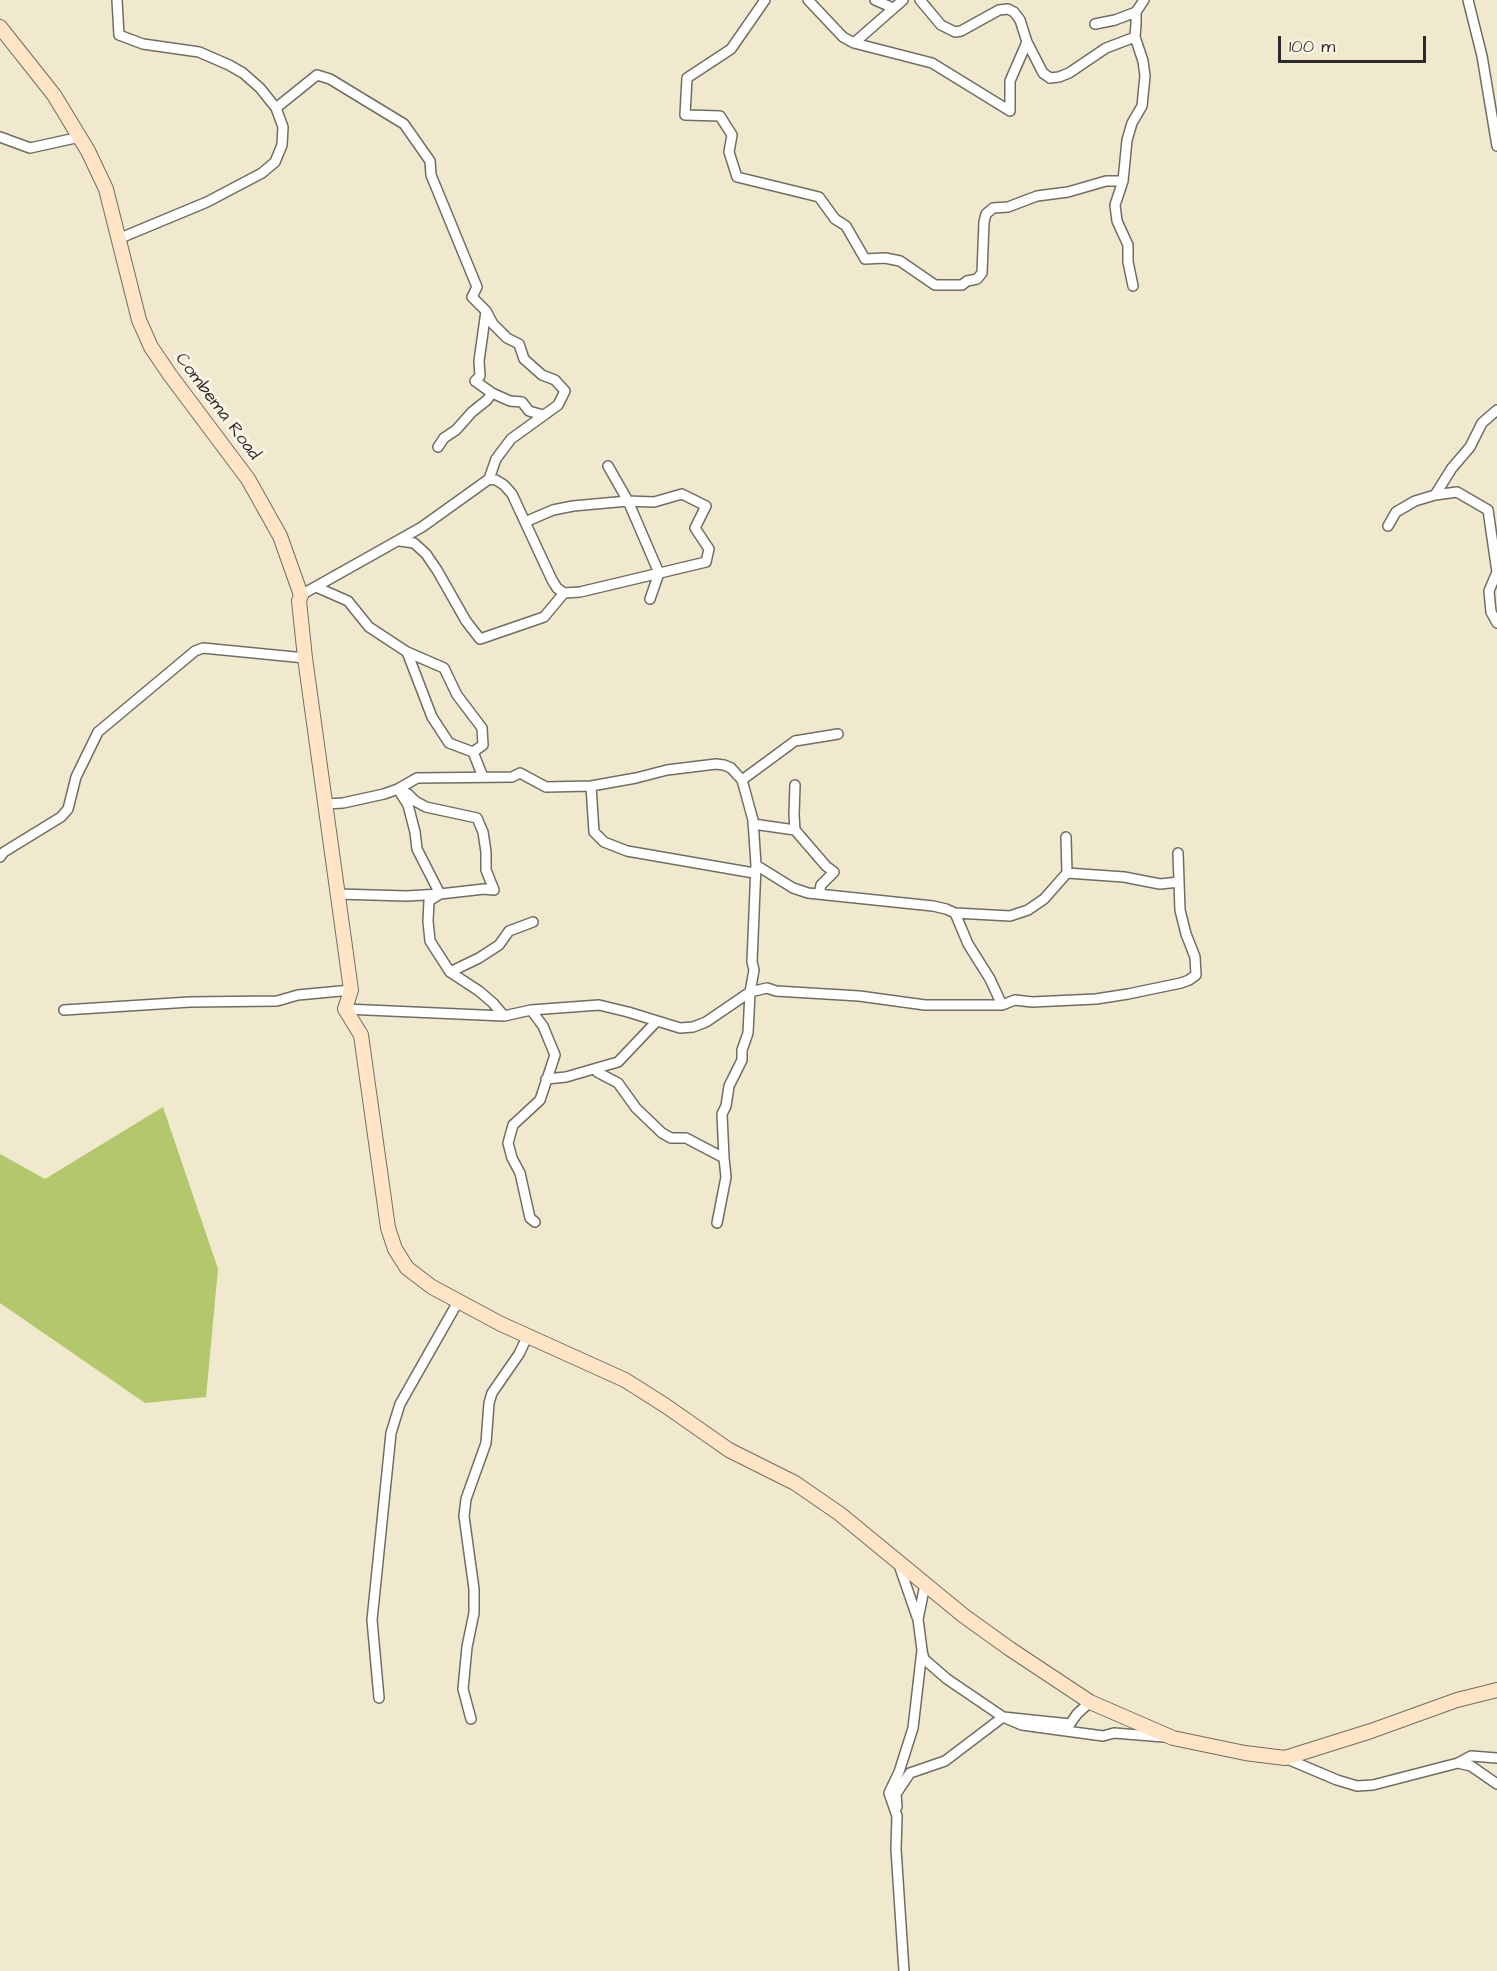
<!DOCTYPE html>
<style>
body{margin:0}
#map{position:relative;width:1497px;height:1971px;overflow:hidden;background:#f0e9cd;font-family:"Architects Daughter",sans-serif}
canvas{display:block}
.scale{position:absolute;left:1278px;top:36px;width:148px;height:27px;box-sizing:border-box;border:3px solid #2b2b2b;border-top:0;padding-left:8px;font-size:18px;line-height:21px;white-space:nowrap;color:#2b2b2b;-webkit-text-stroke:4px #fcf5e5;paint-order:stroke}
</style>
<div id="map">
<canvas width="1497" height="1971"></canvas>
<div class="scale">100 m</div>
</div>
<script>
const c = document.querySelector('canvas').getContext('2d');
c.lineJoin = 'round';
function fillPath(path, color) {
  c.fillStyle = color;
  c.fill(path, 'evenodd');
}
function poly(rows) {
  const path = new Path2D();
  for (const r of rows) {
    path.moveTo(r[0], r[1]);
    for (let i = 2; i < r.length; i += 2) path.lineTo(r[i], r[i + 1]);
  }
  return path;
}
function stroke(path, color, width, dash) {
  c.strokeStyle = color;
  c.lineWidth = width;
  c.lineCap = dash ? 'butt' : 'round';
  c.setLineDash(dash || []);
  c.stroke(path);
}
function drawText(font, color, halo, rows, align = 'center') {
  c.font = font + ' "Architects Daughter",sans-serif';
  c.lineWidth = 6;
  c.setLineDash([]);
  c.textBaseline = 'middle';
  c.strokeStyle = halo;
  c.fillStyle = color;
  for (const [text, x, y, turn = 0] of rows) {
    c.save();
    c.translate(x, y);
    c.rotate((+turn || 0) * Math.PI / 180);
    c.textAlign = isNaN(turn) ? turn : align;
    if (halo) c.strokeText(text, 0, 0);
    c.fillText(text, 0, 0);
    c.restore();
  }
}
fillPath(poly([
 [163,1107,218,1269,206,1397,145,1403,0,1303,0,1154,45,1179]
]), '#b3c86d');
const street = poly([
 [117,0,119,35,143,44,199,52,229,65,243,73,260,88,276,108,283,127,282,145,275,162,262,173,207,202,118,239],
 [765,0,731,49,687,78,685,115,720,116,732,135,729,152,737,177,819,197,835,219,846,226,865,259,885,258,900,261,935,285,962,285,967,281,977,279,982,273,984,222,986,214,993,208,1008,207,1037,196,1068,192,1106,181,1123,181],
 [808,0,843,37,854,43,932,63,1010,111],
 [875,0,893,8],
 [920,0,941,25,955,32,961,31,999,10,1008,9,1014,12,1020,20,1027,42,1043,73,1050,78,1059,77,1069,73,1106,48,1135,37],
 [1468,0,1482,56,1497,146],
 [1095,24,1115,20,1136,12],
 [854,43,903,0],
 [276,108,317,75,330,79,404,124,430,161,431,175,477,287,472,297,486,311,479,361,480,376,475,381,492,393],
 [1010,111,1010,81,1027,42],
 [0,137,30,148,80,137],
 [1133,286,1128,262,1128,245,1117,221,1115,205,1123,181,1127,140,1132,123,1142,106,1145,76,1143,61,1135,37,1136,24,1136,12,1144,0],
 [486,311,493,324,507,338,519,344,524,359,542,375,555,380,565,391,558,405,511,439,496,459,489,479],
 [438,447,444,438,456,430,472,412,487,400,492,393,510,401,522,402,529,411,543,415],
 [608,466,628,501,659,573,650,599],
 [1435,495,1452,468,1470,447,1482,423,1497,410],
 [1388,526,1396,512,1415,501,1435,495,1457,492,1488,510,1497,572],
 [400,541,414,543,426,554,437,570,466,621,480,639,544,617,564,593],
 [1497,572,1489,591,1491,612,1497,623],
 [316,587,348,601,369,627,407,652,444,668,457,695,482,728,483,745,473,752],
 [301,595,422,527,489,479,496,480,504,485,512,494,525,522,552,580,557,588,564,593,580,592,706,562,709,549,695,528,706,506,682,494,654,502,628,501,573,506,553,510,525,522],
 [407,652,432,717,449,743,473,752,483,777],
 [742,780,795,741,838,734],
 [795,785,794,815,795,830],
 [591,786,594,832,604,842,627,851,754,873],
 [325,804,343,803,384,794,398,789,417,778,512,777,520,773,546,787,591,786,636,778,667,770,716,764,724,765,731,768,742,780,753,820,756,865,752,962,754,970,750,992,748,1033,742,1050,742,1060,729,1086,726,1106,722,1114,724,1158],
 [753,824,795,830,826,866,834,872,821,885,819,894],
 [0,857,4,852,61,817,68,809,76,777,98,732,195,651,203,648,305,658],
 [756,865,793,888,808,893,933,906,946,909,955,913,1010,916,1028,910,1044,899,1067,873,1066,837],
 [1067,873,1124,877,1160,884,1179,882],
 [494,890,484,889,440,894,429,901,428,921,430,941,450,972,479,991,493,1003,504,1016],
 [337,894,407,896,440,894,417,849,415,832,408,805,398,789,408,794,415,801,426,807,477,818,483,832,486,852,486,870,494,890],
 [955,913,968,944,990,979,1002,1005],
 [450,972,479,958,499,945,509,931,533,922],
 [345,1009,504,1016,531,1010,599,1005,628,1012,680,1028,693,1027,706,1022,750,992,767,988,776,991,859,996,925,1005,1002,1005,1015,1000,1032,1002,1096,999,1128,994,1181,983,1189,980,1196,975,1195,957,1186,934,1180,910,1178,853],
 [64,1010,190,1002,277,1001,298,995,351,990],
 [531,1010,543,1026,555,1055,540,1100,513,1125,508,1143,512,1158,520,1173,530,1218,535,1222],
 [656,1022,618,1062,597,1068,597,1072,618,1083,636,1108,662,1133,671,1138,686,1138,724,1158,726,1177,717,1223],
 [546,1079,566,1077,597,1068],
 [898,1562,917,1617],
 [922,1651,924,1659,947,1679,1003,1717,1022,1725,1103,1736,1114,1733,1164,1737],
 [379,1698,372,1620,391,1433,400,1404,459,1300],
 [471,1719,463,1689,467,1647,474,1613,474,1589,464,1516,466,1499,486,1443,489,1403,492,1393,519,1354,528,1335],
 [1285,1758,1337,1780,1357,1786,1373,1785,1458,1763,1471,1756,1497,1758],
 [1458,1763,1471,1766,1497,1784],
 [897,1807,896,1794,910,1773,945,1761,1003,1717,1070,1724,1077,1714,1090,1702],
 [904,1971,896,1849,897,1816,889,1793,899,1772,913,1728,922,1650,918,1619,925,1585]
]);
const secondary = poly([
 [0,27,54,95,88,151,106,189,139,320,151,347,170,375,248,479,280,536,301,595,299,601,305,658,351,990,345,1009,361,1035,388,1228,395,1249,407,1268,432,1287,501,1324,625,1380,666,1406,729,1450,795,1483,840,1514,964,1616,1010,1649,1090,1702,1173,1738,1245,1753,1285,1758,1371,1731,1457,1700,1497,1690]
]);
stroke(street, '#706e64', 12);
stroke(secondary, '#706e64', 16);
stroke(street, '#fff', 9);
stroke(secondary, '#ffe4c6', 14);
drawText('18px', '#2b2b2b', '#fcf5e5', [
 ["Combema Road",217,407,53]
]);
</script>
